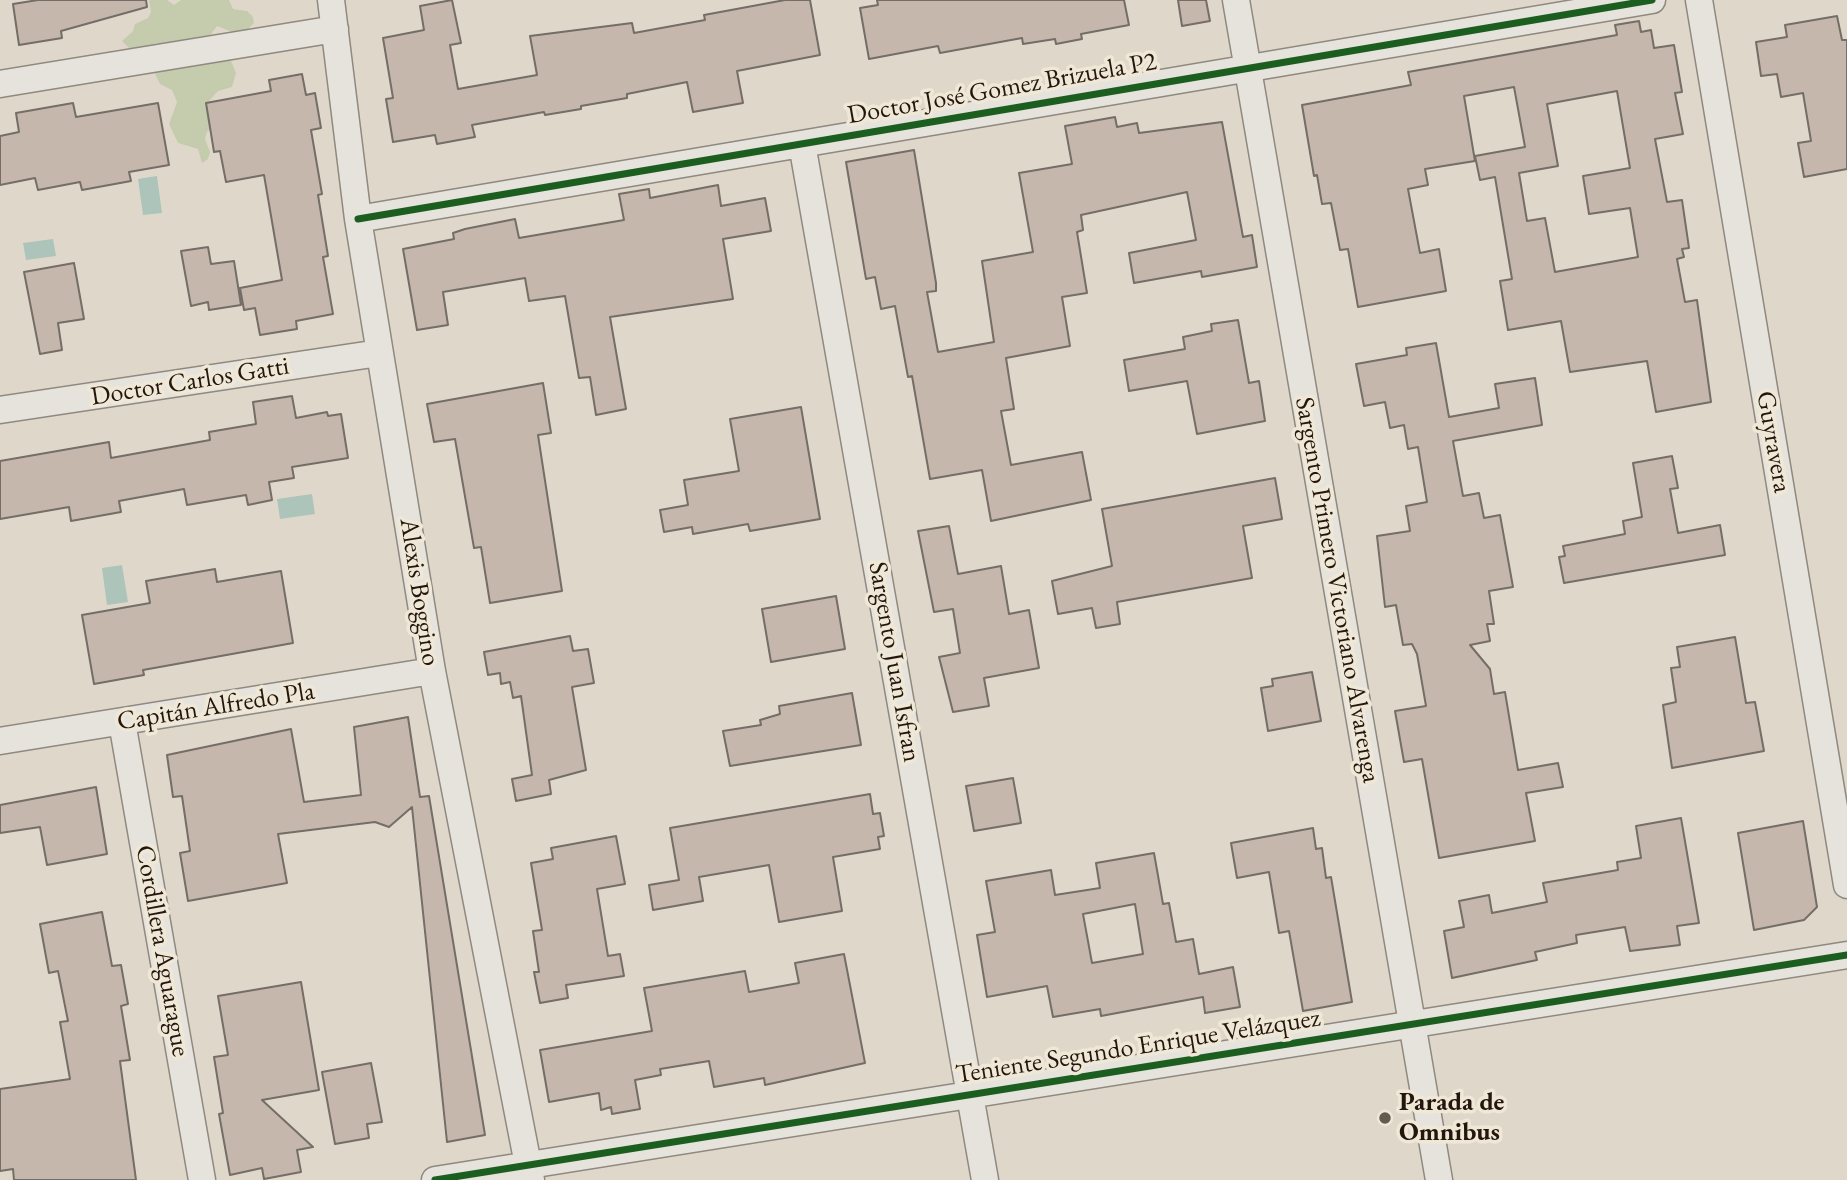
<!DOCTYPE html>
<meta charset="utf-8">
<style>
body{margin:0}
canvas{display:block;background:#dfd8ca}
</style>
<canvas width="1847" height="1180"></canvas>
<script>
const c = document.querySelector('canvas').getContext('2d');
c.lineJoin = 'round';
function fillPath(path, color) {
  c.fillStyle = color;
  c.fill(path, 'evenodd');
}
function poly(rows) {
  const path = new Path2D();
  for (const r of rows) {
    path.moveTo(r[0], r[1]);
    for (let i = 2; i < r.length; i += 2) path.lineTo(r[i], r[i + 1]);
  }
  return path;
}
function stroke(path, color, width, dash) {
  c.strokeStyle = color;
  c.lineWidth = width;
  c.lineCap = dash ? 'butt' : 'round';
  c.setLineDash(dash || []);
  c.stroke(path);
}
function drawText(font, color, halo, rows, align = 'center') {
  c.font = font + ' "EB Garamond",serif';
  c.lineWidth = 7;
  c.setLineDash([]);
  c.textBaseline = 'middle';
  c.strokeStyle = halo;
  c.fillStyle = color;
  for (const [text, x, y, turn = 0] of rows) {
    c.save();
    c.translate(x, y);
    c.rotate((+turn || 0) * Math.PI / 180);
    c.textAlign = isNaN(turn) ? turn : align;
    if (halo) c.strokeText(text, 0, 0);
    c.fillText(text, 0, 0);
    c.restore();
  }
}
fillPath(poly([
 [149,0,167,0,174,5,181,0,229,0,233,9,247,11,253,17,254,23,244,33,237,34,217,26,209,37,212,49,231,61,236,73,232,87,218,91,209,101,217,122,207,132,205,139,210,152,208,159,202,163,198,149,178,143,169,124,177,102,172,90,160,84,154,72,163,46,156,43,145,50,131,50,122,41,133,31,135,24,148,18,151,12]
]), '#c5ccae');
fillPath(poly([
 [157,176,162,213,143,215,138,179],
 [53,239,56,256,26,260,23,243],
 [312,494,315,514,280,519,277,499],
 [122,565,128,602,107,605,102,568]
]), '#adc4bb');
const building = poly([
 [38,0,146,0,147,7,61,31,62,38,19,45,13,4,38,0],
 [452,0,461,43,450,45,458,89,537,75,530,36,632,23,634,33,705,20,704,15,785,0,810,0,820,55,737,71,743,103,693,112,687,82,627,94,627,98,581,106,581,109,545,115,544,112,472,125,475,137,437,144,435,135,393,142,386,99,393,98,383,38,424,30,420,6,452,0],
 [877,0,1124,0,1129,25,1081,34,1082,39,1056,44,1055,39,1023,44,1022,38,940,53,938,46,869,59,860,8,878,5,877,0],
 [1178,0,1206,0,1210,21,1182,26,1178,0],
 [1837,16,1842,40,1847,40,1847,169,1804,177,1798,143,1811,141,1803,93,1781,97,1777,74,1761,76,1756,42,1787,37,1785,25,1837,16],
 [1639,21,1641,32,1651,30,1654,48,1674,45,1682,92,1675,93,1683,134,1655,139,1667,202,1682,200,1689,248,1682,249,1684,257,1677,259,1685,302,1697,300,1711,402,1656,412,1647,361,1570,372,1561,321,1508,330,1500,281,1512,279,1495,177,1480,180,1475,156,1525,147,1514,87,1464,96,1475,161,1425,169,1428,185,1408,189,1420,253,1439,249,1446,291,1358,307,1348,249,1340,250,1331,203,1322,204,1317,175,1314,176,1302,105,1411,85,1408,72,1617,35,1615,25,1639,21],
 [1617,91,1630,168,1583,176,1589,214,1630,208,1638,257,1555,272,1545,218,1527,221,1519,173,1558,166,1547,104,1617,91],
 [302,74,306,95,315,93,321,128,311,130,322,194,318,195,328,256,323,257,333,314,296,321,297,329,260,335,255,308,244,310,240,288,282,280,264,175,226,182,220,151,214,152,206,103,271,91,269,80,302,74],
 [73,103,76,117,158,103,169,165,129,172,131,181,82,190,80,182,38,190,35,178,0,185,0,136,19,132,16,113,73,103],
 [1115,117,1117,127,1137,123,1139,133,1222,122,1243,237,1252,235,1257,267,1202,277,1201,271,1134,283,1129,253,1196,240,1187,192,1081,215,1083,230,1077,232,1087,293,1062,297,1070,346,1006,358,1014,409,1001,411,1011,465,1082,452,1091,500,991,521,982,470,930,479,912,376,908,377,895,306,881,309,875,277,866,279,846,162,914,150,936,283,936,291,927,292,938,352,994,342,982,261,1033,252,1019,173,1072,164,1065,126,1115,117],
 [718,185,721,206,765,198,771,231,723,239,733,299,610,317,626,409,596,415,590,377,579,378,565,296,529,301,525,278,443,292,448,325,417,330,403,249,454,239,453,233,465,229,515,219,519,238,624,220,619,194,649,189,650,198,718,185],
 [208,247,211,264,234,261,241,305,209,310,208,302,191,306,181,251,208,247],
 [74,263,84,319,58,323,62,350,40,354,24,272,74,263],
 [1238,320,1249,383,1259,381,1265,421,1197,434,1187,381,1129,391,1124,360,1185,349,1183,337,1212,331,1211,324,1238,320],
 [1436,343,1449,417,1499,408,1495,384,1535,378,1542,425,1453,441,1463,496,1479,493,1484,518,1500,515,1513,587,1489,591,1494,624,1487,624,1490,641,1470,645,1490,669,1494,694,1505,692,1518,770,1558,763,1563,787,1526,793,1535,841,1439,858,1422,759,1404,762,1395,711,1426,706,1417,654,1412,644,1403,645,1396,605,1385,607,1377,536,1410,531,1406,506,1427,502,1418,447,1408,449,1404,425,1390,428,1385,402,1364,406,1356,364,1407,355,1406,348,1436,343],
 [543,383,551,433,538,435,562,591,490,603,481,547,474,548,455,439,434,442,427,404,543,383],
 [292,396,296,418,327,412,328,416,341,414,348,458,292,467,294,478,269,482,272,500,248,505,246,495,187,505,184,489,119,501,121,512,71,521,69,507,0,519,0,461,109,442,111,458,210,440,209,432,256,424,253,402,292,396],
 [801,407,820,519,750,531,748,524,693,534,692,527,664,532,660,510,688,505,684,480,739,471,730,419,801,407],
 [1672,456,1678,488,1670,489,1678,533,1720,525,1725,555,1564,583,1559,557,1565,556,1563,546,1625,534,1623,521,1642,517,1633,463,1672,456],
 [1275,478,1282,519,1243,526,1252,578,1117,602,1120,624,1096,628,1092,608,1058,614,1052,581,1112,566,1102,509,1275,478],
 [949,526,958,574,1001,566,1009,614,1029,610,1039,668,984,678,989,706,953,712,939,657,960,653,953,609,934,612,918,531,949,526],
 [215,569,217,582,281,571,293,643,143,670,144,675,94,684,82,615,150,603,146,581,215,569],
 [836,596,845,649,771,662,762,609,836,596],
 [570,636,573,651,588,649,594,683,572,687,586,770,549,780,551,794,516,801,512,779,532,775,521,696,513,698,510,682,501,684,500,673,488,675,484,652,570,636],
 [1735,637,1746,703,1755,702,1764,751,1672,768,1663,705,1676,702,1671,668,1680,667,1677,647,1735,637],
 [1312,672,1321,721,1268,731,1261,688,1273,686,1272,679,1312,672],
 [852,693,861,745,730,766,723,731,761,725,760,720,780,714,779,706,852,693],
 [408,717,420,797,429,796,485,1135,447,1142,412,807,389,827,375,822,278,834,287,883,188,901,180,853,190,851,182,796,173,797,167,755,291,729,304,802,361,795,354,727,408,717],
 [1013,778,1021,823,974,831,966,786,1013,778],
 [96,787,107,854,47,865,40,827,0,833,0,805,96,787],
 [870,794,873,814,880,813,884,836,878,837,880,849,833,857,842,911,779,922,769,865,699,877,703,901,653,910,649,885,679,880,670,828,870,794],
 [1681,818,1699,923,1677,926,1680,945,1630,951,1625,927,1576,935,1577,943,1535,952,1537,960,1452,978,1444,931,1464,927,1459,901,1489,895,1492,913,1547,902,1543,883,1618,870,1617,862,1641,858,1636,826,1681,818],
 [1803,821,1817,907,1804,920,1754,930,1738,833,1803,821],
 [1313,828,1316,849,1322,848,1326,878,1331,877,1352,1002,1303,1011,1289,931,1279,933,1269,872,1237,878,1231,843,1313,828],
 [616,836,625,884,597,889,608,956,620,954,624,976,566,985,568,998,540,1003,534,972,539,972,533,931,542,930,531,863,553,859,551,848,616,836],
 [1154,853,1163,904,1169,903,1176,942,1193,939,1199,974,1233,967,1240,1007,1205,1013,1203,997,1101,1016,1100,1009,1053,1017,1047,986,987,997,977,935,995,932,986,881,1051,870,1055,895,1100,888,1096,863,1154,853],
 [1135,904,1143,954,1092,963,1083,914,1135,904],
 [102,912,112,966,121,965,128,1004,121,1006,130,1060,120,1061,136,1180,14,1180,13,1169,0,1171,0,1089,70,1079,60,1022,68,1021,58,971,49,973,40,924,102,912],
 [844,954,865,1063,765,1085,764,1078,714,1087,709,1061,660,1069,661,1075,635,1080,640,1109,612,1114,611,1107,601,1110,599,1093,549,1102,540,1050,652,1031,644,988,745,971,749,992,799,983,795,963,844,954],
 [301,982,319,1090,262,1100,313,1147,297,1150,301,1172,264,1179,262,1168,230,1175,219,1114,223,1113,214,1057,228,1055,218,996,301,982],
 [371,1063,382,1122,367,1124,369,1138,335,1144,322,1072,371,1063]
]);
fillPath(building, '#c6b7ac');
stroke(building, '#746e67', 2);
const street = poly([
 [331,0,358,219,432,671,531,1180],
 [1236,0,1439,1180],
 [1699,0,1847,885],
 [0,84,335,29],
 [802,144,985,1180],
 [358,219,1652,0],
 [0,410,379,353],
 [122,722,202,1180],
 [0,741,432,671],
 [435,1180,1847,955]
]);
stroke(street, '#8f8980', 29);
stroke(street, '#e6e3dc', 26);
stroke(poly([
 [358,219,1652,0],
 [435,1180,1847,955]
]), '#1b5e20', 7);
for (const [x, y, r, color] of [
 [1385,1118,7,"#655a50"]
]) {
  const dot = new Path2D();
  dot.arc(x, y, r, 0, 2 * Math.PI);
  c.fillStyle = color;
  c.fill(dot);
  stroke(dot, '#efe8d7', 2.5);
}
drawText('26px', '#24160f', '#efe8d7', [
 ["Doctor José Gomez Brizuela P2",1002,89,-10],
 ["Doctor Carlos Gatti",190,382,-9],
 ["Guyravera",1773,442,80],
 ["Sargento Primero Victoriano Alvarenga",1337,590,80],
 ["Alexis Boggino",419,592,81],
 ["Sargento Juan Isfran",894,662,80],
 ["Capitán Alfredo Pla",216,707,-9],
 ["Cordillera Aguarague",162,951,80],
 ["Teniente Segundo Enrique Velázquez",1138,1047,-9]
]);
drawText('bold 26px', '#24160f', '#efe8d7', [
 ["Parada de",1399,1103],
 ["Omnibus",1399,1133]
], 'left');
</script>
